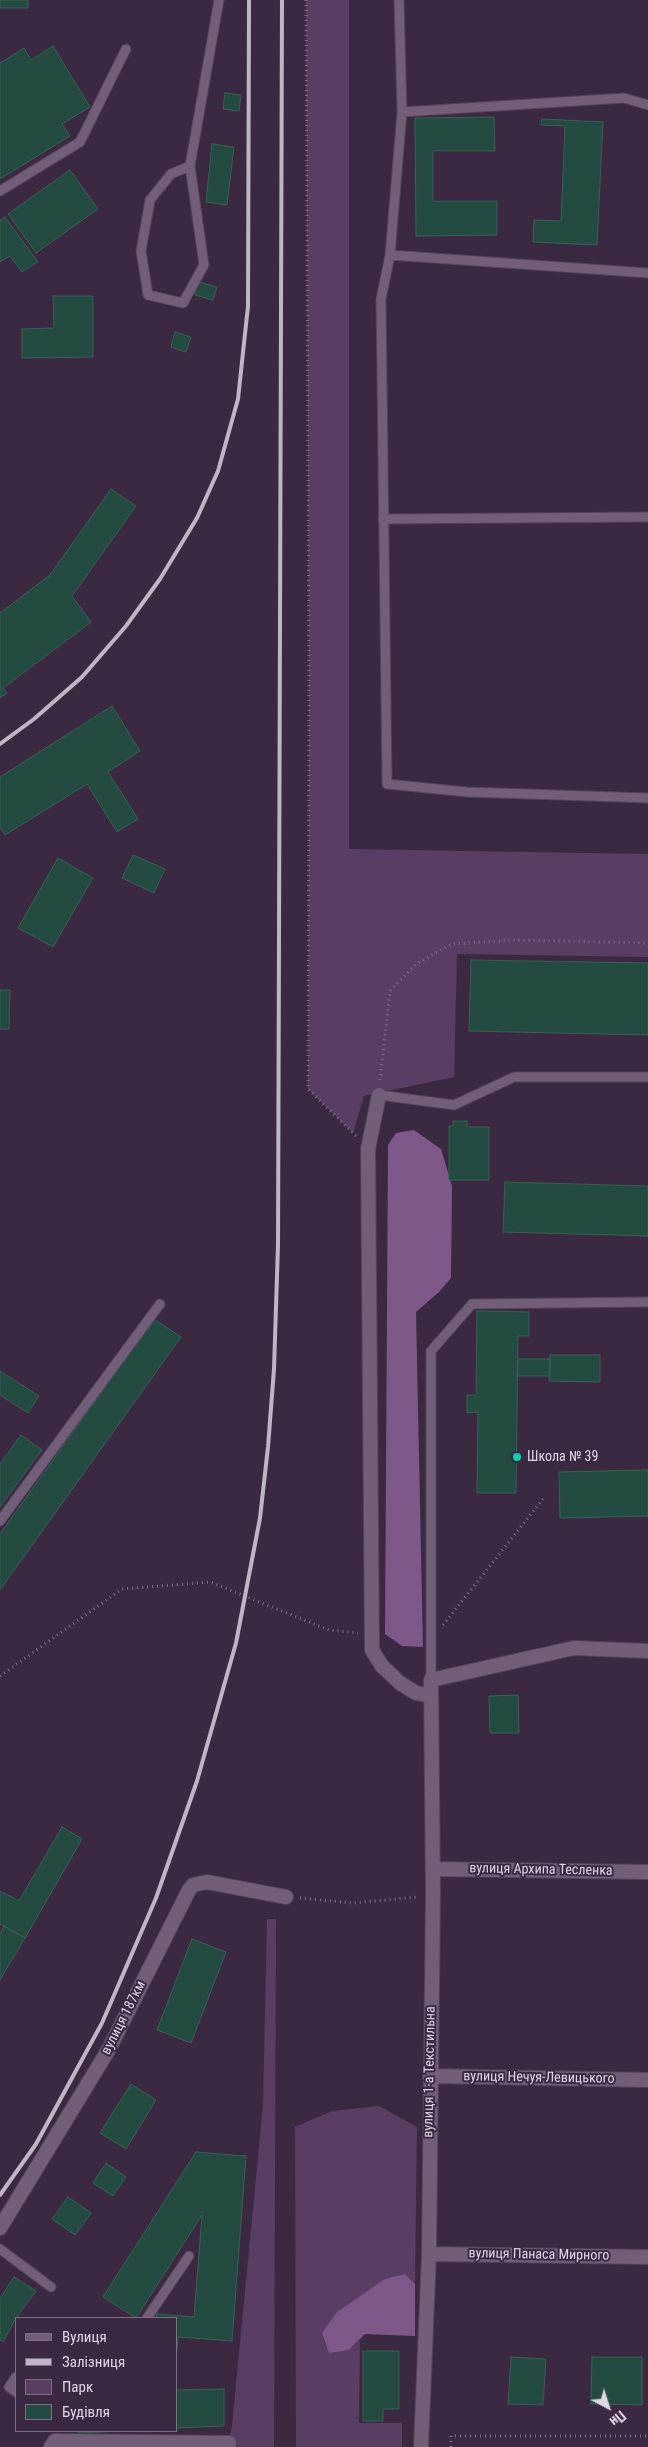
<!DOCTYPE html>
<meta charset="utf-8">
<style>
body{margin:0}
#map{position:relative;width:648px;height:2447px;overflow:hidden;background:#3b2941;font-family:"Roboto Condensed",sans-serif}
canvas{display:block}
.legend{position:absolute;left:15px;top:2317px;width:162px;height:115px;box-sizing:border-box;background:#3b2941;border:1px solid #7d6e82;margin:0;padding:6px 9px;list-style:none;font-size:15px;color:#e0d5e4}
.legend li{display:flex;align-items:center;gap:10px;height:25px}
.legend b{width:25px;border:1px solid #7d6e82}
.north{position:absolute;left:583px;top:2382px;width:50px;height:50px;-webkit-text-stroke:4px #3b2941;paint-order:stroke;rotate:140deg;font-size:14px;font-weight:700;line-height:20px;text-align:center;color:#e0d5e4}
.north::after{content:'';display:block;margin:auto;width:18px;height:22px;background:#e0d5e4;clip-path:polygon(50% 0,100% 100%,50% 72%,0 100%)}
</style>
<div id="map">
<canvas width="648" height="2447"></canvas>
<ul class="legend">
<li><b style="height:6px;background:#725e78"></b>Вулиця</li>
<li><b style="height:6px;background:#c1b5c5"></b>Залізниця</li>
<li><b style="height:14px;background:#5a3d63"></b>Парк</li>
<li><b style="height:14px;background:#234b42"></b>Будівля</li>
</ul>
<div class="north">Пн</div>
</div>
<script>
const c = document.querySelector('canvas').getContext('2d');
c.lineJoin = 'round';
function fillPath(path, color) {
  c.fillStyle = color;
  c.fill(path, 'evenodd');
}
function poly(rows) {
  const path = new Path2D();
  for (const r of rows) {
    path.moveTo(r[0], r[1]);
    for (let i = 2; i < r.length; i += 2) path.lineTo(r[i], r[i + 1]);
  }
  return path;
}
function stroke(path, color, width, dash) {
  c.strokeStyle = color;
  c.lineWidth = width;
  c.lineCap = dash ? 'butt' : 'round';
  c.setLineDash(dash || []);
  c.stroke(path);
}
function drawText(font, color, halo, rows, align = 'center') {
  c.font = font + ' "Roboto Condensed",sans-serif';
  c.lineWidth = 4;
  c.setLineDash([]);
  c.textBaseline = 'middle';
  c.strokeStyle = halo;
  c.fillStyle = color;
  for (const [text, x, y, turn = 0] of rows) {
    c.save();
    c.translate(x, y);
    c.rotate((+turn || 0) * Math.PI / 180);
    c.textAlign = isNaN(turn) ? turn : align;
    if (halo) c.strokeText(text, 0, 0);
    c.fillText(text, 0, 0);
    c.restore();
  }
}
fillPath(poly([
 [306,0,349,0,349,849,648,854,648,957,457,954,454,1077,364,1096,353,1133,308,1089,309,703],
 [267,1919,276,1919,274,2447,227,2447,232,2426,263,2105],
 [379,2106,417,2127,415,2284,405,2274,349,2350,360,2340,359,2423,402,2423,402,2447,296,2447,295,2127,332,2111]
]), '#5a3d63');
fillPath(poly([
 [414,1130,441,1149,452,1186,451,1278,439,1292,416,1312,423,1647,402,1646,385,1634,388,1145,396,1133],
 [405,2274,415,2284,415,2336,365,2334,349,2350,329,2353,322,2333,337,2312,385,2279]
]), '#7d5889');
const building = poly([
 [0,0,28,0,28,8,0,8,0,0],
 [53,46,90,107,62,124,70,136,0,179,0,63,24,48,31,60,53,46],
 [225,93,241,95,239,111,223,109,225,93],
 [494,117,495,151,433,151,433,201,497,201,497,235,416,236,415,118,494,117],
 [542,119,603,122,597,245,533,242,534,220,561,221,565,126,541,125,542,119],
 [212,144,234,147,227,205,206,202,212,144],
 [70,170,98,209,36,253,8,214,70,170],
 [5,217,38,262,22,272,10,256,0,262,0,220,5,217],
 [198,282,217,287,213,300,195,295,198,282],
 [53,296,93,296,93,357,22,358,22,329,54,328,53,296],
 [175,332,191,337,186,352,171,347,175,332],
 [111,489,136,506,72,596,91,622,3,688,7,693,0,698,0,613,50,575,111,489],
 [112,706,140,751,108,772,138,819,117,832,87,784,5,835,0,827,0,777,112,706],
 [133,855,165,869,154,893,122,878,133,855],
 [58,858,93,878,53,947,18,928,58,858],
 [471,960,648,963,648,1035,469,1031,471,960],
 [0,990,10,990,9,1029,0,1029,0,990],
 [453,1121,467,1121,467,1127,489,1127,489,1180,449,1180,449,1126,453,1126,453,1121],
 [505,1182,648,1186,648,1236,503,1232,505,1182],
 [477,1311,529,1312,529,1336,518,1336,516,1493,477,1493,478,1412,467,1413,467,1395,476,1395,477,1311],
 [154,1319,181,1337,0,1590,0,1534,154,1319],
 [550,1355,600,1355,600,1382,549,1381,550,1355],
 [518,1359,550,1359,550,1376,517,1376,518,1359],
 [0,1371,39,1396,28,1413,0,1395,0,1371],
 [21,1435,42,1450,0,1507,0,1464,21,1435],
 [648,1470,648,1516,560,1518,559,1472,648,1470],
 [518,1695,519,1733,490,1733,489,1696,518,1695],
 [62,1827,82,1839,25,1938,0,1924,0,1891,19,1901,62,1827],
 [4,1926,25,1938,0,1980,0,1934,4,1926],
 [192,1939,226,1952,191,2043,157,2030,192,1939],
 [131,2084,156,2100,126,2149,100,2133,131,2084],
 [196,2152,246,2156,232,2341,178,2337,176,2359,176,2318,156,2318,157,2314,194,2317,202,2215,136,2318,103,2297,196,2152],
 [106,2163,126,2177,113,2196,93,2183,106,2163],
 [68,2197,91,2213,75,2235,52,2219,68,2197],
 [14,2277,36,2291,16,2318,3,2342,0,2340,0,2299,14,2277],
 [363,2351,399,2351,399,2409,383,2409,383,2421,363,2421,363,2351],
 [511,2357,546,2359,543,2405,508,2404,511,2357],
 [592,2357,642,2357,642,2405,591,2404,592,2357],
 [224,2389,224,2426,176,2428,176,2390,224,2389],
 [78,2431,121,2431,78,2433,78,2431]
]);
fillPath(building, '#234b42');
stroke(building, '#396157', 1);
const service = poly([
 [399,0,402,112,390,255,381,299,387,784,467,792,648,798],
 [402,112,624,98,648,105],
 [190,166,171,174,150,200,141,251,148,295,183,303,204,265,190,166,219,0],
 [0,191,80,142,126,49],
 [390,255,648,273],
 [383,519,648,517],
 [379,1095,454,1105,514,1077,648,1077],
 [0,1521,160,1304],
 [431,1680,431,1351,472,1304,648,1302],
 [0,2249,51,2287],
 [147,2318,189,2256],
 [16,2377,9,2387,16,2392]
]);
const minor = poly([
 [379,1095,368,1149,372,1650,382,1666,400,1683,416,1693,431,1696],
 [433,1869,648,1872],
 [430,2076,648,2080],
 [0,2228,109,2049,189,1890,193,1885,207,1882,286,1897],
 [429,2254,648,2257],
 [51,2447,55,2441,229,2443],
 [421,2447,429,2254,433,1895,431,1680,574,1648,648,1651]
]);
stroke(service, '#534458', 11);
stroke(minor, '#534458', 16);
stroke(poly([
 [306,0,309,703,308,1089,356,1136],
 [380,1080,390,991,416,964,452,944,513,940,648,943],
 [443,1625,543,1499],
 [0,1676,122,1589,210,1582,329,1630,358,1633],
 [300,1898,352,1903,418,1897],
 [451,2447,451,2436,648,2436]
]), '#807185', 3, [1, 4]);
stroke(service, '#725e78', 9);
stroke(minor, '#725e78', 14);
stroke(poly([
 [0,744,34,719,82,677,126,626,160,579,197,518,218,471,238,399,248,306,249,0],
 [0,2195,36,2144,102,2023,156,1898,197,1781,236,1643,260,1518,268,1447,274,1369,278,1245,282,0]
]), '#c1b5c5', 4);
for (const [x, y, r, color] of [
 [517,1457,5,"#02d5b6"]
]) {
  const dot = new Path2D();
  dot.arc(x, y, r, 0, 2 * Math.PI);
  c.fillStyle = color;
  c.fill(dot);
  stroke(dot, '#3b2941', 2);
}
drawText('14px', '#e0d5e4', '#3b2941', [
 ["Школа № 39",527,1457]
], 'left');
drawText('14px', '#e0d5e4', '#3b2941', [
 ["вулиця Архипа Тесленка",541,1870,1],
 ["вулиця 187км",124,2018,-63],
 ["вулиця 1-а Текстильна",430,2072,-89],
 ["вулиця Нечуя-Левицького",539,2078,1],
 ["вулиця Панаса Мирного",539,2255,1]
]);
</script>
